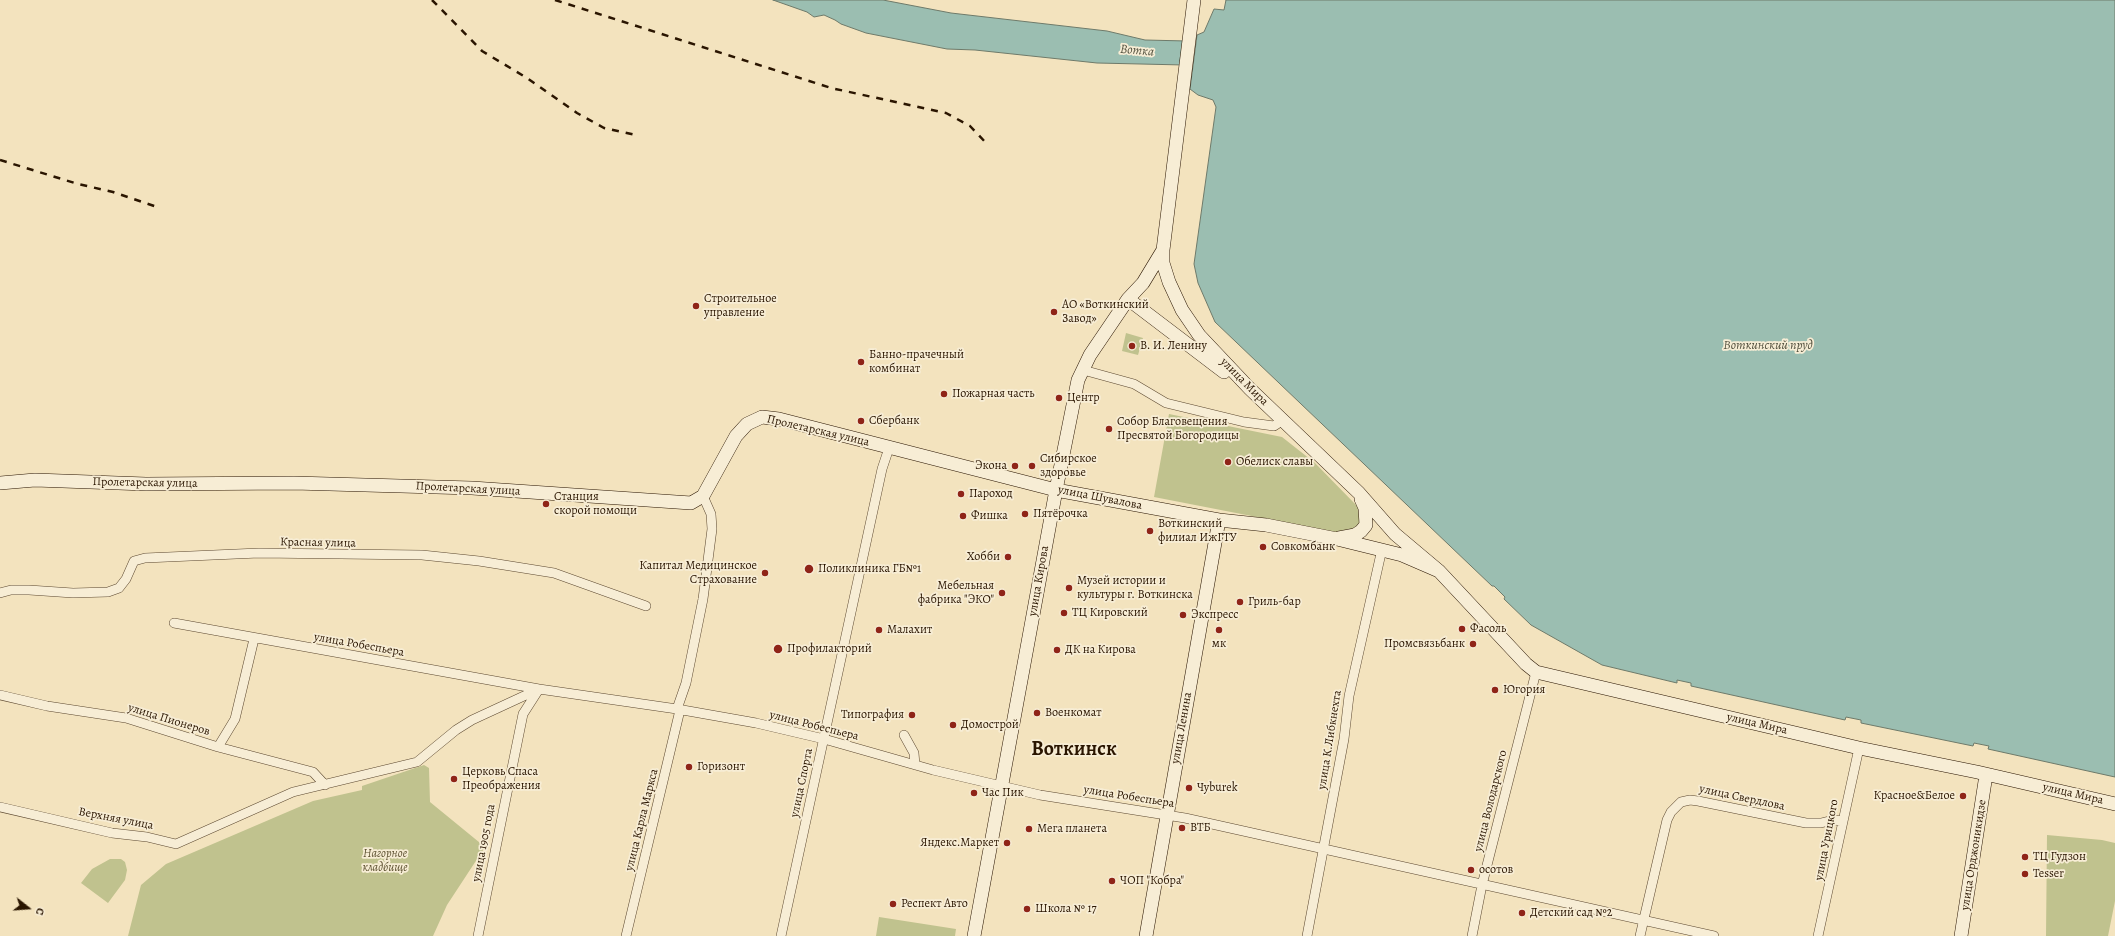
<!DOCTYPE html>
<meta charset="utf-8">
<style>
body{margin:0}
#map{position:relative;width:2115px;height:936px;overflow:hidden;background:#f3e3be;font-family:Alegreya,serif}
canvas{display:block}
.north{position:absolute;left:8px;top:888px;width:40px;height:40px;-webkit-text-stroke:3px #f7edd5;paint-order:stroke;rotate:107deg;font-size:11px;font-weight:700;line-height:16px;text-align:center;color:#2a1500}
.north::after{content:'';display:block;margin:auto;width:14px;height:18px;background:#2a1500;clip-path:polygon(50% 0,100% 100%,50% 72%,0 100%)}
</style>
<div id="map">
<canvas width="2115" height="936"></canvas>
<div class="north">С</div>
</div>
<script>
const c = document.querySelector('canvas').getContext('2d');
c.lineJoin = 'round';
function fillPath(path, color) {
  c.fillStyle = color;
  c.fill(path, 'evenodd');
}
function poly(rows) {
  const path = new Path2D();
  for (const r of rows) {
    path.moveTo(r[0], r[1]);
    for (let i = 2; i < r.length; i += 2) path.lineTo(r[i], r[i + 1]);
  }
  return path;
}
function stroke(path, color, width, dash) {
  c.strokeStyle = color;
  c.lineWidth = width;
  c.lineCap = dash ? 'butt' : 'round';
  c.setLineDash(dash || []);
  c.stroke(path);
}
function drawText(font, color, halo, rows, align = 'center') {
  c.font = font + ' Alegreya,serif';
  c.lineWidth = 3.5;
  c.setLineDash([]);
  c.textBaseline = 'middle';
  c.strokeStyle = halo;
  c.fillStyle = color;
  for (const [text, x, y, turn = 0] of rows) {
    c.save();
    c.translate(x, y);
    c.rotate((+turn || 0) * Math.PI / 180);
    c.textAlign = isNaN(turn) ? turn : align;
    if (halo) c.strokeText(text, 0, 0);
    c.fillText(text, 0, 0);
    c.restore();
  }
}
fillPath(poly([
 [1126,333,1143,338,1138,355,1122,351],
 [1169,414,1282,437,1315,463,1358,507,1361,527,1344,534,1154,497],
 [424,765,429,768,430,802,485,847,447,905,433,936,128,936,141,885,166,864,313,801,362,790,362,786],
 [2047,835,2102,840,2115,843,2115,901,2108,936,2046,936],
 [110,859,121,859,125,862,127,870,125,880,108,903,81,883,92,869],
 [879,917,956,929,955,936,876,936]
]), '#c0c28e');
const water = poly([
 [773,0,883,0,951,13,1107,31,1145,40,1187,41,1184,65,1097,63,975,50,947,49,866,33,841,24,835,20,824,15,814,17,807,12,773,0],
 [1226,0,2115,0,2115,777,1988,749,1989,746,1974,743,1973,746,1861,723,1861,720,1846,717,1845,720,1691,686,1691,683,1677,680,1677,683,1602,665,1531,625,1504,599,1505,597,1494,586,1492,586,1215,322,1198,283,1194,264,1216,107,1213,100,1198,95,1190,89,1197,35,1204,32,1214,9,1224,10,1226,0]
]);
fillPath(water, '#9bbeb1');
stroke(water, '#6e7a6a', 1);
const street = poly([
 [1083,370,1134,384,1166,403,1244,422,1274,426,1283,420],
 [0,593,11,590,29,590,73,593,108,592,119,588,126,579,134,561,145,558,259,553,422,555,479,561,554,573,646,606],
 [174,623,539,689,677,709,756,723,824,739,933,770,1040,795,1185,818,1714,936],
 [0,695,47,706,126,718,218,747,313,772,325,785],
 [677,709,686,683,703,599,712,529,711,514,703,496],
 [904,735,914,753,915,765],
 [218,747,235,719,254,639],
 [0,807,112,833,147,837,176,844,293,792,417,762,456,730,472,720,539,689],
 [478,936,523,714,539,689],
 [626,936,680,710],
 [781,936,882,469,889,448],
 [1307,936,1344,739,1349,696,1382,549],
 [1472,936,1482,885,1536,672],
 [1640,936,1667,820,1671,812,1681,802,1690,800,1698,801,1806,823,1821,823,1833,820,1843,821],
 [1818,936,1859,748]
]);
const secondary = poly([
 [1194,0,1163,250,1163,263,1169,282,1182,310,1199,335,1250,389,1359,493,1395,534,1439,571,1526,664,1536,672,1859,748,1977,772,2115,804],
 [1128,299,1224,372],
 [0,483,35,480,146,484,294,483,472,488,691,503,703,496,736,436,747,424,762,417,779,419,1056,490,1219,520,1266,525,1337,539,1402,555,1439,571],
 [1339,538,1355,535,1361,531,1366,525,1365,508,1361,499],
 [974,936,1056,490,1078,380,1090,355,1128,299,1143,283,1163,250],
 [1146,936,1219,520],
 [1961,936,1986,775]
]);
stroke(street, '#5c4830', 10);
stroke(secondary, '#2a1500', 14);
stroke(street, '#f7edd5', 9);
stroke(secondary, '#f7edd5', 13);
stroke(poly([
 [432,0,482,51,527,78,577,113,604,128,636,135],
 [555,0,831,88,946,113,970,126,988,145],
 [0,160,78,184,113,192,157,207]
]), '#2a1500', 2.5, [7, 7]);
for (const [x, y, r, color] of [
 [696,306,4,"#8f2418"],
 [1054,312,4,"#8f2418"],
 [1132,346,4,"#8f2418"],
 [861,362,4,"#8f2418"],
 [944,394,4,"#8f2418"],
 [1059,398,4,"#8f2418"],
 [861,421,4,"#8f2418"],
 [1109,429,4,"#8f2418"],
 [1228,462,4,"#8f2418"],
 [1015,466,4,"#8f2418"],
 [1032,466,4,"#8f2418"],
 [961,494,4,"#8f2418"],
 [546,504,4,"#8f2418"],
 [1025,514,4,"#8f2418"],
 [963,516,4,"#8f2418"],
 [1150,531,4,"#8f2418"],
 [1263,547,4,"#8f2418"],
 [1008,557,4,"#8f2418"],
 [809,569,5,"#8f2418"],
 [765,573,4,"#8f2418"],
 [1069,588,4,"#8f2418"],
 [1002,593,4,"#8f2418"],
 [1240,602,4,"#8f2418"],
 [1064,613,4,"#8f2418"],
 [1183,615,4,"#8f2418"],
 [1462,629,4,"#8f2418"],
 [879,630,4,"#8f2418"],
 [1219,630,4,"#8f2418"],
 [1473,644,4,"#8f2418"],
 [778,649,5,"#8f2418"],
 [1057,650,4,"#8f2418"],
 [1495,690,4,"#8f2418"],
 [1037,713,4,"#8f2418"],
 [912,715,4,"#8f2418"],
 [953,725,4,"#8f2418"],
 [689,767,4,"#8f2418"],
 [454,779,4,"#8f2418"],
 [1189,788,4,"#8f2418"],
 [974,793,4,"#8f2418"],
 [1963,796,4,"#8f2418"],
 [1182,828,4,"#8f2418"],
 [1029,829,4,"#8f2418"],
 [1007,843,4,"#8f2418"],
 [2025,857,4,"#8f2418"],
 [1471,870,4,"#8f2418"],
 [2025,874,4,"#8f2418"],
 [1112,881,4,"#8f2418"],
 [893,904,4,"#8f2418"],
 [1027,909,4,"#8f2418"],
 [1522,913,4,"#8f2418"]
]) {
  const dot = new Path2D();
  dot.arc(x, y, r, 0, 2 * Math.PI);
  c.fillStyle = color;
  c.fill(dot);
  stroke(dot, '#f7edd5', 1.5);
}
drawText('12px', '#2a1500', '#f7edd5', [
 ["Строительное",704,299],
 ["управление",704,313],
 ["АО «Воткинский",1062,305],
 ["Завод»",1062,319],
 ["В. И. Ленину",1140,346],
 ["Банно-прачечный",869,355],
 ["комбинат",869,369],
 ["Пожарная часть",952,394],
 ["Центр",1067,398],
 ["Сбербанк",869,421],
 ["Собор Благовещения",1117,422],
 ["Пресвятой Богородицы",1117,436],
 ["Сибирское",1040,459],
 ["здоровье",1040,473],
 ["Обелиск славы",1236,462],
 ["Экона",1007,466,"right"],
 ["Пароход",969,494],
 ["Станция",554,497],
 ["скорой помощи",554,511],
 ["Пятёрочка",1033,514],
 ["Фишка",971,516],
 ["Воткинский",1158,524],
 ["филиал ИжГТУ",1158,538],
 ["Совкомбанк",1271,547],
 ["Хобби",1000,557,"right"],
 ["Капитал Медицинское",757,566,"right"],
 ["Страхование",757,580,"right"],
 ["Поликлиника ГБ№1",818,569],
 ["Музей истории и",1077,581],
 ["культуры г. Воткинска",1077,595],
 ["Мебельная",994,586,"right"],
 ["фабрика \"ЭКО\"",994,600,"right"],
 ["Гриль-бар",1248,602],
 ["ТЦ Кировский",1072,613],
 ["Экспресс",1191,615],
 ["Фасоль",1470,629],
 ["Малахит",887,630],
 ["мк",1219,644,"center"],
 ["Промсвязьбанк",1465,644,"right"],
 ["Профилакторий",787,649],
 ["ДК на Кирова",1065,650],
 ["Югория",1503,690],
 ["Военкомат",1045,713],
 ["Типография",904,715,"right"],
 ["Домострой",961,725],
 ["Горизонт",697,767],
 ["Церковь Спаса",462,772],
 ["Преображения",462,786],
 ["Чуburek",1197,788],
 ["Час Пик",982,793],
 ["Красное&Белое",1955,796,"right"],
 ["ВТБ",1190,828],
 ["Мега планета",1037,829],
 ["Яндекс.Маркет",999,843,"right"],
 ["ТЦ Гудзон",2033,857],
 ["осотов",1479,870],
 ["Tesser",2033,874],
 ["ЧОП \"Кобра\"",1120,881],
 ["Респект Авто",901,904],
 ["Школа № 17",1035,909],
 ["Детский сад №2",1530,913]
], 'left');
drawText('12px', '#2a1500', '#f7edd5', [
 ["улица Мира",1244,382,45],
 ["Пролетарская улица",818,431,13],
 ["Пролетарская улица",145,483,1],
 ["Пролетарская улица",468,489,3],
 ["улица Шувалова",1100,498,11],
 ["Красная улица",318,543,1],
 ["улица Кирова",1039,581,-80],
 ["улица Робеспьера",359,645,10],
 ["улица Пионеров",169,720,17],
 ["улица Мира",1757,724,13],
 ["улица Робеспьера",814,726,14],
 ["улица Ленина",1182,728,-80],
 ["улица К.Либкнехта",1330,740,-81],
 ["улица Спорта",802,783,-78],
 ["улица Мира",2073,794,13],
 ["улица Робеспьера",1129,797,9],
 ["улица Свердлова",1742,798,12],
 ["улица Володарского",1491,801,-76],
 ["Верхняя улица",116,819,11],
 ["улица Карла Маркса",642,820,-76],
 ["улица Урицкого",1827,840,-79],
 ["улица 1905 года",484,843,-79],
 ["улица Орджоникидзе",1974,855,-81]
]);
drawText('italic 12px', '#5e5232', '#f7edd5', [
 ["Нагорное",385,854],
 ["кладбище",385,868]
]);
drawText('italic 13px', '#52503e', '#f7edd5', [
 ["Вотка",1137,51,5],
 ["Воткинский пруд",1768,346]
]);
drawText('bold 20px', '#2a1500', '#f7edd5', [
 ["Воткинск",1074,750]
]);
</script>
